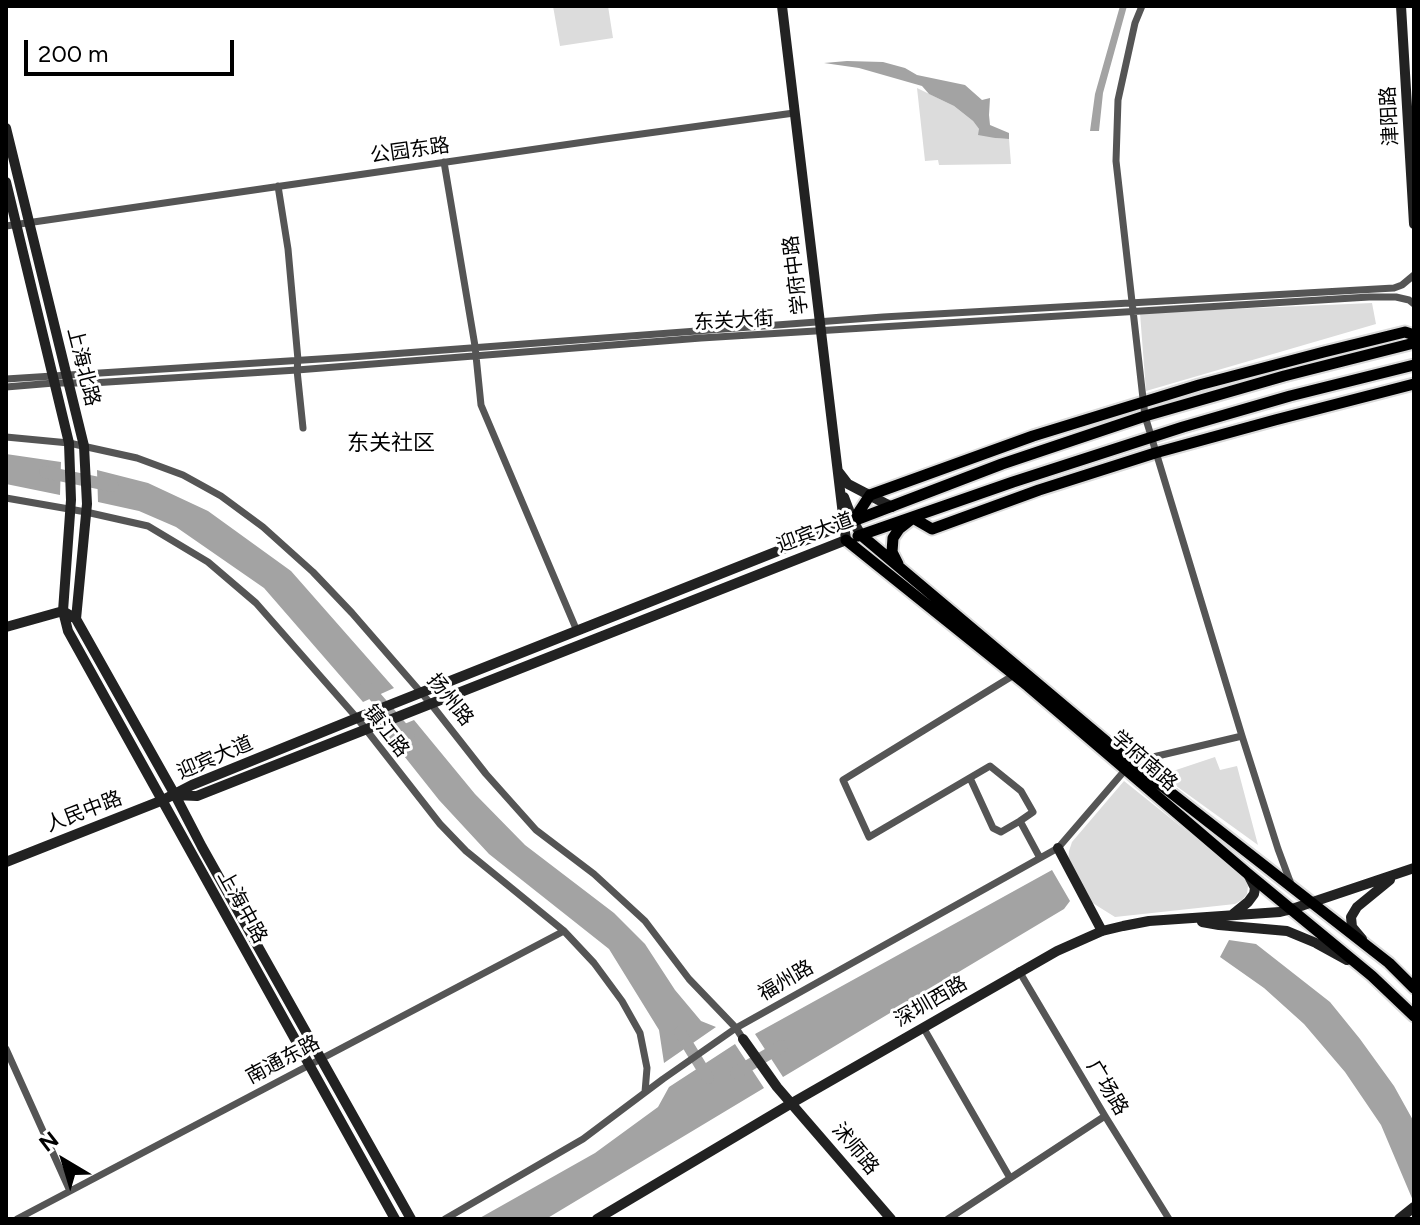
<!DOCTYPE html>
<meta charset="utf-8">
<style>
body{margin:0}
#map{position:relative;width:1420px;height:1225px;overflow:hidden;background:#fff;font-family:Figtree,sans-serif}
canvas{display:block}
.frame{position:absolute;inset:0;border:8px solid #000;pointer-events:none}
.north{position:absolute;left:24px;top:1121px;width:80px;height:80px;-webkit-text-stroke:6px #fff;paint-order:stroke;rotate:322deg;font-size:22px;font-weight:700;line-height:32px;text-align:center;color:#000}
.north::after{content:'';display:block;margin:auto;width:28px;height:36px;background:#000;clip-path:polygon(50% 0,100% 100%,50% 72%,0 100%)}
.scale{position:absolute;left:24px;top:40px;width:210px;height:36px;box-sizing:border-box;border:4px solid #000;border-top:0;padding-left:10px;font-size:24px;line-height:28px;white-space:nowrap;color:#000;-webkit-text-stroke:6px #fff;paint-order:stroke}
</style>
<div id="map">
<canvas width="1420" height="1225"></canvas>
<div class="frame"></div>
<div class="north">N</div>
<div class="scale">200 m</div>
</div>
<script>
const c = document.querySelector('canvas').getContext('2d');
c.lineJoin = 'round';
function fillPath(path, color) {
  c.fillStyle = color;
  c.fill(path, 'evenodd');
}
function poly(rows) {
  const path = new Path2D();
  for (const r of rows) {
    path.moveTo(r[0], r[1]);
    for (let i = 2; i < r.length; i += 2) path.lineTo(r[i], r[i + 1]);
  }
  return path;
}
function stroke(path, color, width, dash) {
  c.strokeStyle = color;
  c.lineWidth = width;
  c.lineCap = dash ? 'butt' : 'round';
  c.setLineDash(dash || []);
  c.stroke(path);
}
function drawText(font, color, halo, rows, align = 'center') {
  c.font = font + ' Figtree,"Noto Sans SC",sans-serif';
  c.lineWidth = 6;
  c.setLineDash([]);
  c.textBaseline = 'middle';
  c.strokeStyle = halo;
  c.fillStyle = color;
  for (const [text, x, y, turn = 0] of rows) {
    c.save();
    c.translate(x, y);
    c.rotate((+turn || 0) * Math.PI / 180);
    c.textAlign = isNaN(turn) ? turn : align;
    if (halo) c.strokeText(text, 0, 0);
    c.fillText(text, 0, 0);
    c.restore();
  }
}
fillPath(poly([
 [553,6,608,6,613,38,560,46],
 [917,88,954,106,973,121,979,129,995,138,1009,139,1011,164,939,165,938,160,925,161],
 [1372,303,1376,324,1146,391,1140,313],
 [1215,757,1220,770,1237,766,1258,845,1161,775],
 [1124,781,1244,877,1248,886,1247,894,1242,900,1235,904,1115,917,1091,902,1068,864,1069,851,1072,842]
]), '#dcdcdc');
fillPath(poly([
 [1120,6,1127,6,1103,93,1099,131,1090,131,1095,94],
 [847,61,883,62,905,68,917,75,965,85,982,100,990,98,989,115,990,125,1009,133,1009,139,995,138,978,135,979,129,973,121,954,106,929,94,922,86,859,68,824,63],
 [6,454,61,462,60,495,6,484],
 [97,470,148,483,208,511,291,571,394,688,363,702,264,588,176,527,139,511,98,502],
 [414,720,475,794,525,845,614,913,645,944,675,990,701,1021,716,1027,664,1063,659,1030,609,949,489,854,439,800,385,732],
 [1052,870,1070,901,1064,909,783,1077,755,1034],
 [1229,940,1256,944,1330,1002,1360,1039,1394,1086,1414,1122,1414,1203,1381,1125,1345,1072,1304,1024,1264,988,1220,957],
 [735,1044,764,1088,546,1219,478,1219,595,1153,658,1107,669,1087]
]), '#a3a3a3');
stroke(poly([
 [45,472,113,486],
 [366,686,409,736],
 [680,1032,708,1078],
 [736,1073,782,1046]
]), '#a3a3a3', 12);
const primary = poly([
 [853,521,870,495,1033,436,1199,385,1324,352,1405,332,1414,335],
 [853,521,1002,464,1145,416,1284,376,1414,343],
 [861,535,1120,753,1389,963,1414,988],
 [858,536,1013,482,1183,427,1290,396,1414,365],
 [846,540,1028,686,1247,873,1372,976,1414,1016],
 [898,564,892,552,893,538,899,529,913,518,932,529,1039,490,1155,453,1275,420,1414,384]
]);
stroke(primary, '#dbdbdb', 15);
stroke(poly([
 [1142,6,1135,23,1118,100,1116,161,1145,416,1242,736,1278,849,1291,884],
 [444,162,475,346,481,405,577,631],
 [278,186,288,249,298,360,297,370,303,428],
 [6,226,605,139,794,113],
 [6,379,351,357,883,317,1394,288,1402,285,1414,275],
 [6,387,54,383,92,383,297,370,701,338,1369,297,1396,297,1409,300,1414,304],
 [6,437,69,443,137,458,183,475,221,496,263,527,313,572,352,613,431,704,486,774,536,830,594,874,645,921,689,979,736,1028,743,1039],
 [6,498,86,512,148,526,208,562,256,603,357,718,440,824,466,851,564,931,594,963,622,1001,640,1033,647,1068,645,1092],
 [1014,675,843,780,869,837,990,766,1021,791,1033,812,1020,821,1040,858],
 [970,778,993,828,1001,832,1020,821],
 [1019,971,1105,1116,1169,1219],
 [923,1027,1010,1178],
 [6,1049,70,1191],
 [17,1219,564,931],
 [445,1219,583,1139,663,1079,736,1028,1058,848,1132,762,1242,736],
 [948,1219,1105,1116]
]), '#555', 7);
stroke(poly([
 [1401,6,1414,224],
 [6,128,84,446,87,504,76,619],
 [6,182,69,443,71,500,63,611,68,631,395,1219],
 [838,471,848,484,892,507],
 [844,497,853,521,861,535],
 [6,627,63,611,76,619,175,795,202,847,411,1219],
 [175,795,197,796,846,540,782,6],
 [1058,848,1102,931],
 [6,862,163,800,192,785,357,718,846,524],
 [1232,915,1248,902,1254,894,1255,888,1248,874],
 [1202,922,1219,925,1287,931,1316,943,1347,960],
 [1362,939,1352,927,1351,917,1357,907,1390,880],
 [743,1039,777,1087,891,1219],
 [597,1219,792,1103,1057,951,1102,931,1123,926,1149,921,1280,912,1292,909,1414,868],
 [1399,1219,1414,1207]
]), '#222', 10);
stroke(primary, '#000', 11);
drawText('20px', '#000', '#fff', [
 ["津阳路",1390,116,-93],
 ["公园东路",410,151,-8],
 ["学府中路",796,275,-97],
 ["东关大街",734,321,-3],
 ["上海北路",83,367,76],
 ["迎宾大道",815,533,-20],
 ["扬州路",450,700,51],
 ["镇江路",386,731,52],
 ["迎宾大道",215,758,-23],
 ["学府南路",1144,761,41],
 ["人民中路",84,812,-21],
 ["上海中路",242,907,61],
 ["福州路",786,981,-30],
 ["深圳西路",931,1002,-30],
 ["南通东路",283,1060,-28],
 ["广场路",1107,1088,59],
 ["沭师路",855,1149,50]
]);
drawText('22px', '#000', '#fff', [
 ["东关社区",391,444]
]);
</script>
